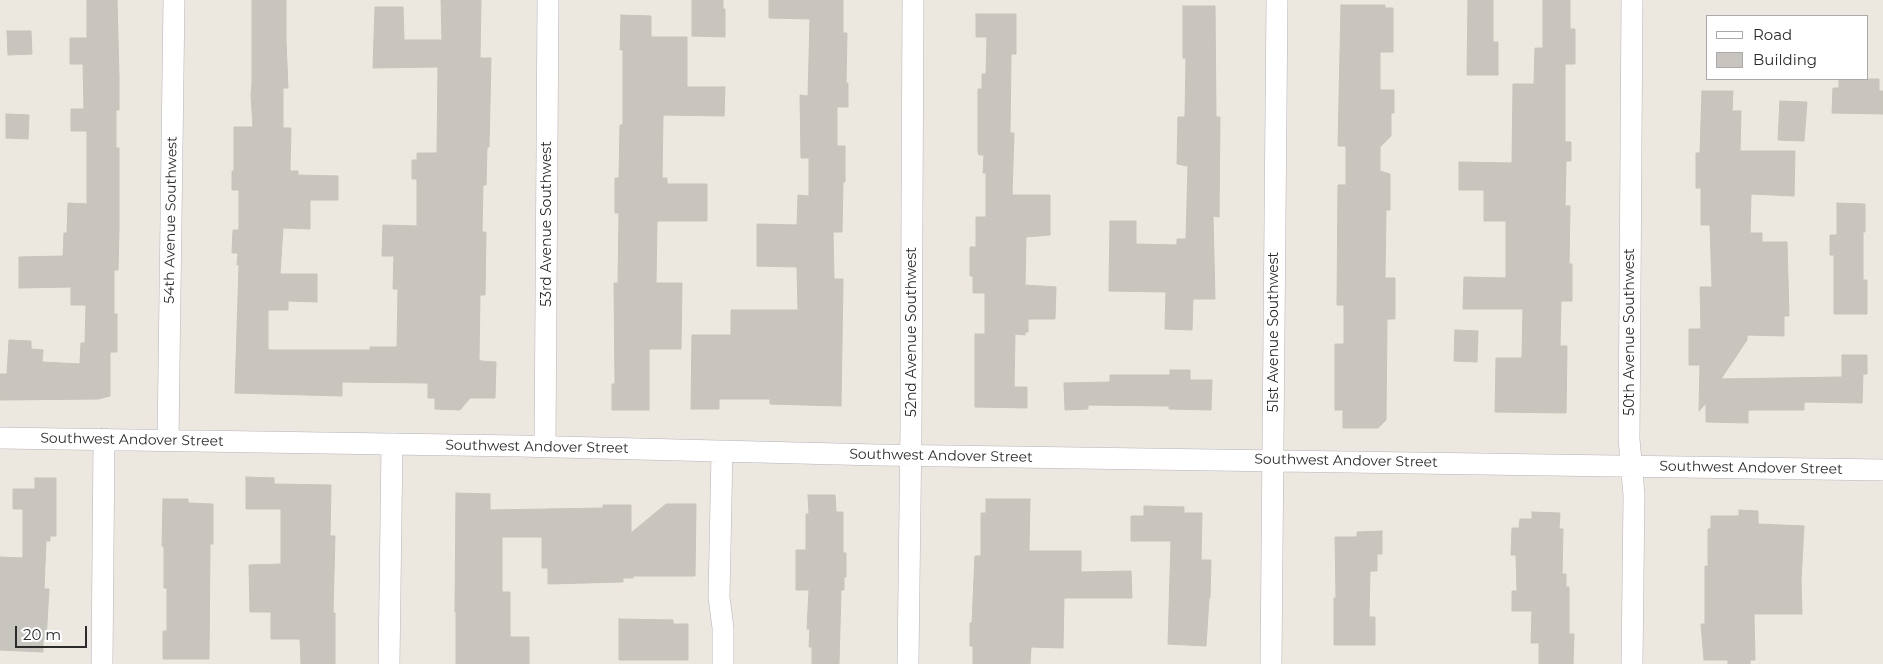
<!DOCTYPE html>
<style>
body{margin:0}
#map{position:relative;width:1883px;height:664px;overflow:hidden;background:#ece8df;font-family:Montserrat,sans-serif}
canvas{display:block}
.legend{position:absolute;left:1706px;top:15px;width:162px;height:65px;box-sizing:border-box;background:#fff;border:1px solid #aaa;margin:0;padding:6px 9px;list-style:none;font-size:15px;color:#2b2b2b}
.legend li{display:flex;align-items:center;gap:10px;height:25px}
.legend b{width:25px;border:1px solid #aaa}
.scale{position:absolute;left:15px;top:626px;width:72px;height:22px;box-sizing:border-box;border:2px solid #2b2b2b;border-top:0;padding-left:6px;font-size:15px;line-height:18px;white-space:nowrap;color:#2b2b2b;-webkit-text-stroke:4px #fff;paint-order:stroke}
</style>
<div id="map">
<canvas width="1883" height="664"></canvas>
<ul class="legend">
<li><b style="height:6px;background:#fff"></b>Road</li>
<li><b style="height:14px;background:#c7c5be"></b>Building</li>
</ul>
<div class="scale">20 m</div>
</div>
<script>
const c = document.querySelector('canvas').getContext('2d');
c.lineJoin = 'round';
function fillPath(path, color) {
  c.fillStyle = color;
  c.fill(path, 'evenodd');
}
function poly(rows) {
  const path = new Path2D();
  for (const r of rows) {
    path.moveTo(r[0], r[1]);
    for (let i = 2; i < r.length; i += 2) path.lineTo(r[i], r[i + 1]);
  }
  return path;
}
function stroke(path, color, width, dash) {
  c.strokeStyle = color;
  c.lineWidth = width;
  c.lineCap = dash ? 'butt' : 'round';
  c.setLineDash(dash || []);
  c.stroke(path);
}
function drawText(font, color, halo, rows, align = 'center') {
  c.font = font + ' Montserrat,sans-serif';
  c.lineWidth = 4;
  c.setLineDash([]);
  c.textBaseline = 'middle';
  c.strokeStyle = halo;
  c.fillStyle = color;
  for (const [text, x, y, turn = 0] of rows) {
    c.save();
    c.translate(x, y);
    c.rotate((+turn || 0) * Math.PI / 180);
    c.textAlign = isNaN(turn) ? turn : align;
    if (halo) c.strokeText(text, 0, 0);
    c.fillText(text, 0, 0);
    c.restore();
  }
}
const building = poly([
 [87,0,117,0,119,78,119,110,116,110,116,148,119,148,119,228,118,270,114,270,114,314,117,314,117,352,110,352,110,396,98,399,0,400,0,374,7,374,9,340,31,341,31,349,43,350,42,362,80,364,81,343,85,343,86,305,71,305,71,287,19,288,19,257,63,256,64,233,67,233,68,203,87,204,87,131,71,131,71,109,84,109,83,64,70,64,70,38,87,38,87,0],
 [252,0,286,0,286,41,288,88,283,88,283,128,291,128,290,171,298,171,298,175,338,176,338,200,310,200,310,229,283,228,280,274,317,274,317,302,288,301,288,310,268,310,268,350,370,350,370,347,397,347,398,289,393,289,394,256,382,256,383,225,417,226,417,179,412,179,412,160,417,160,417,153,437,153,438,67,373,68,375,7,403,7,404,40,442,40,441,0,481,0,480,58,491,58,489,147,487,147,486,185,483,185,482,232,486,232,485,295,480,295,479,359,481,361,496,362,495,398,470,398,460,410,435,409,435,398,428,398,428,383,342,382,342,396,235,393,239,265,237,265,238,253,232,253,233,230,239,230,239,190,232,190,232,171,234,171,234,127,253,127,251,94,252,85,252,0],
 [692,0,723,0,723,9,725,9,725,37,692,36,692,0],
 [769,0,843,0,843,33,847,33,846,83,848,83,848,107,837,107,837,146,845,146,845,182,843,182,842,232,833,232,834,279,843,279,841,406,770,404,770,399,719,399,719,409,691,409,692,335,731,335,731,310,798,310,797,267,757,266,757,224,797,225,798,195,809,196,809,158,801,158,800,95,808,96,810,19,769,18,769,0],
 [1468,0,1493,0,1493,42,1498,42,1498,75,1467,75,1468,0],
 [1543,0,1570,0,1570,29,1575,29,1575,64,1565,64,1565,142,1571,142,1571,161,1566,161,1565,206,1570,206,1569,264,1572,264,1572,301,1561,301,1560,346,1567,346,1566,413,1495,412,1496,358,1522,358,1523,309,1463,309,1464,277,1506,278,1506,221,1484,221,1484,190,1459,190,1459,162,1512,163,1513,84,1534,84,1535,48,1543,48,1543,0],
 [1341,5,1385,5,1385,8,1393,8,1393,52,1380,52,1380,90,1394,90,1394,113,1391,113,1391,136,1380,147,1380,171,1390,174,1390,210,1386,210,1385,278,1395,278,1395,319,1387,319,1386,420,1378,428,1343,428,1343,410,1335,410,1335,344,1344,344,1344,305,1337,305,1338,185,1346,185,1346,146,1338,146,1341,5],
 [1183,6,1215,6,1216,117,1220,117,1219,217,1213,216,1215,299,1193,299,1192,330,1165,329,1166,292,1109,291,1110,221,1136,221,1136,244,1177,245,1177,239,1186,239,1188,166,1177,164,1178,117,1185,117,1186,58,1183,58,1183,6],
 [976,14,1016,14,1016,54,1011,54,1010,133,1014,133,1012,195,1050,195,1050,235,1026,237,1025,285,1056,287,1055,319,1028,319,1028,332,1025,332,1025,335,1015,334,1014,387,1027,387,1027,408,975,407,975,334,985,334,985,293,973,293,973,276,970,276,970,247,976,247,976,217,986,217,986,173,983,173,984,155,979,155,978,151,978,89,982,89,982,74,986,74,987,37,976,37,976,14],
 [621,15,651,16,651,37,687,37,687,87,725,87,724,116,663,115,662,178,667,178,667,184,707,184,707,221,657,221,656,283,682,283,681,349,649,349,649,410,612,410,612,384,615,384,614,283,618,283,619,213,615,213,615,178,619,178,620,125,623,125,623,50,620,50,621,15],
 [7,31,31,31,32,54,8,55,7,31],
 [1839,79,1879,79,1879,91,1883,91,1883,114,1832,113,1833,88,1839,88,1839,79],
 [1702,91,1733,91,1732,111,1741,111,1740,151,1795,151,1794,196,1751,194,1750,233,1762,233,1762,242,1787,242,1789,316,1784,316,1784,336,1747,335,1747,340,1721,379,1842,377,1842,355,1867,355,1867,374,1863,374,1862,403,1804,402,1804,410,1748,410,1748,423,1706,422,1706,403,1699,411,1700,365,1689,365,1689,329,1701,329,1700,287,1712,287,1710,225,1701,225,1701,188,1696,188,1696,153,1700,153,1702,91],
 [1780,101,1807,102,1804,141,1778,140,1780,101],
 [6,114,29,115,28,139,6,138,6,114],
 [1837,203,1865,204,1865,232,1863,232,1863,280,1867,280,1867,314,1834,314,1834,255,1830,255,1830,235,1837,235,1837,203],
 [1455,330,1478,331,1477,362,1454,361,1455,330],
 [1170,370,1190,370,1190,380,1212,380,1211,410,1169,409,1169,406,1088,405,1088,409,1065,410,1064,383,1110,382,1110,375,1170,375,1170,370],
 [246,477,274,478,274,484,331,485,330,536,335,536,333,613,335,613,335,664,301,664,300,639,271,639,271,612,250,612,249,565,281,564,281,509,246,509,246,477],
 [35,478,56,478,56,536,50,536,50,541,46,541,44,589,49,589,46,639,43,639,43,652,0,650,0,557,23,558,23,509,13,509,13,489,35,489,35,478],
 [456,493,490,494,490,510,603,508,603,505,631,505,631,533,666,504,696,504,695,576,633,576,633,578,623,578,623,582,548,584,548,568,542,568,542,537,502,537,502,592,510,592,510,637,529,637,529,664,456,664,456,612,455,612,456,493],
 [808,495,835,495,836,512,843,512,843,553,846,553,846,577,844,577,844,590,841,590,839,664,812,664,812,647,809,647,810,629,807,629,809,590,796,590,796,550,806,550,806,514,809,514,808,495],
 [163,499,188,499,188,503,213,504,213,544,210,544,209,659,163,659,163,631,167,631,167,588,164,588,164,547,162,546,163,499],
 [986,499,1030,499,1029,551,1081,551,1081,572,1131,571,1132,598,1064,598,1063,648,1031,647,1030,664,973,664,973,646,970,646,970,623,972,623,975,556,981,556,981,513,986,513,986,499],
 [1144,506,1184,507,1184,513,1202,513,1201,560,1211,560,1210,598,1209,598,1206,646,1168,644,1171,541,1131,541,1131,516,1144,516,1144,506],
 [1739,510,1758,511,1758,524,1804,526,1801,580,1802,614,1754,614,1755,660,1750,660,1750,664,1728,664,1728,660,1704,660,1701,624,1705,624,1705,566,1708,566,1708,529,1711,529,1711,516,1739,516,1739,510],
 [1532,512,1560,513,1559,529,1563,529,1562,574,1566,574,1566,587,1569,587,1569,634,1574,634,1573,664,1539,664,1539,643,1531,643,1532,611,1512,611,1512,591,1517,591,1516,555,1511,555,1512,528,1519,528,1520,519,1532,519,1532,512],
 [1382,531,1382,554,1377,554,1377,571,1370,571,1369,617,1375,617,1375,645,1334,645,1334,598,1336,598,1335,537,1357,537,1357,532,1382,531],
 [619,619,673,620,673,624,688,624,688,660,619,660,619,619]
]);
fillPath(building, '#c7c5be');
stroke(building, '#c7c4b9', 1);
const minor = poly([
 [1632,0,1629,439,1634,495,1632,664],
 [0,438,519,446,878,455,1883,470],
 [168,441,174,0],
 [545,447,548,0],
 [722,452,719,597,723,628,723,664],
 [102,664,104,439],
 [389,664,392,444],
 [908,664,911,427,913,0],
 [1271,664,1277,0]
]);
stroke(minor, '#b3b3bd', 22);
stroke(minor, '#fff', 21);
drawText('14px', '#2b2b2b', '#fff', [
 ["54th Avenue Southwest",171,220,-89],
 ["53rd Avenue Southwest",547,224,-90],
 ["52nd Avenue Southwest",912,332,-90],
 ["51st Avenue Southwest",1274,332,-90],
 ["50th Avenue Southwest",1630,332,-90],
 ["Southwest Andover Street",132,440,1],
 ["Southwest Andover Street",537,447,1],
 ["Southwest Andover Street",941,456,1],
 ["Southwest Andover Street",1346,461,1],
 ["Southwest Andover Street",1751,468,1]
]);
</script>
